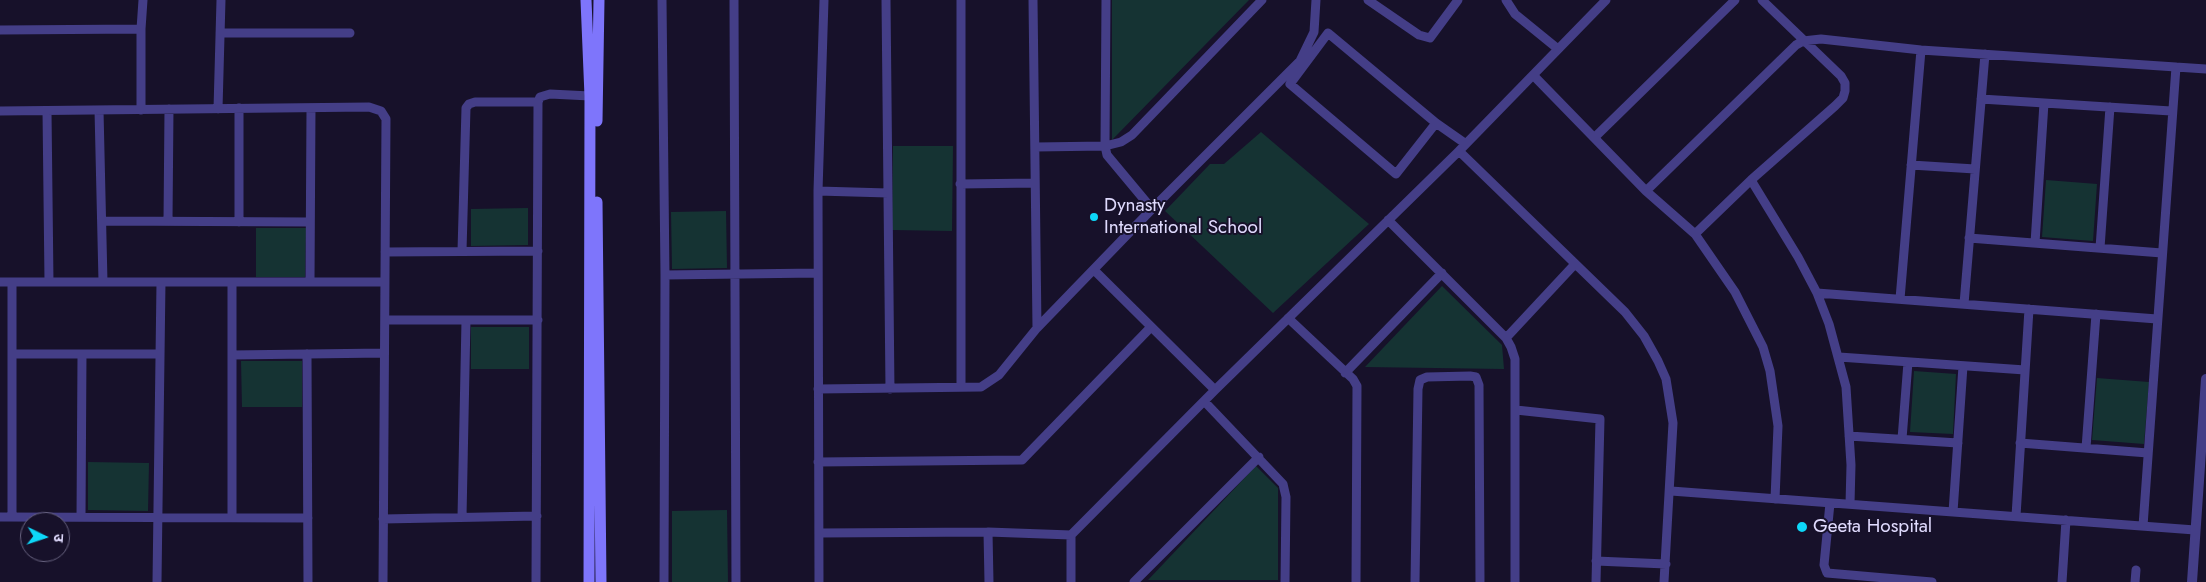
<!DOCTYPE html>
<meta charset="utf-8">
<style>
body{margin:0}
#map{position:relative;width:2206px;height:582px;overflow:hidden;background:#17112a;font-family:Jost,"Noto Sans Devanagari",sans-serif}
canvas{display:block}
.north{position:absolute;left:20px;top:512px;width:50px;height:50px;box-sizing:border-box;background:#17112a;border:1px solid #67627f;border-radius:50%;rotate:94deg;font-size:14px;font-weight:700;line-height:20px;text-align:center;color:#e0dbfe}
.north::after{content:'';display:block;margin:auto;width:18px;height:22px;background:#0dd7f8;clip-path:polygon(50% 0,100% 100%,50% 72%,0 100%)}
</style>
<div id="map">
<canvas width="2206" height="582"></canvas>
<div class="north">उ</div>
</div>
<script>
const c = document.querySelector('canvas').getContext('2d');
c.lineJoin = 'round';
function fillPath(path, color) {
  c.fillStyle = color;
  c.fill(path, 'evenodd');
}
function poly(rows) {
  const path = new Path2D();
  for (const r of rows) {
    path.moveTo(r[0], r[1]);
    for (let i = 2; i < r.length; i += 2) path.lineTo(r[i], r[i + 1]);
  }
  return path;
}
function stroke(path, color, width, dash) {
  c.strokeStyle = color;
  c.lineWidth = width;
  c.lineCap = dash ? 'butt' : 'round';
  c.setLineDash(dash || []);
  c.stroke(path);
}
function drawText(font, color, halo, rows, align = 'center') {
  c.font = font + ' Jost,sans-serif';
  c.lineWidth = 4;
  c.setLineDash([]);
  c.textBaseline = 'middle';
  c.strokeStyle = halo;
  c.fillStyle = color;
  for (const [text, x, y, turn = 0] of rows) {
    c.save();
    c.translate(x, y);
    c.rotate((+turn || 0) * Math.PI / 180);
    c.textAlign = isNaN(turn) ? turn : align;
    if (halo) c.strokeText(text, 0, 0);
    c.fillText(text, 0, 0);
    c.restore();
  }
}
fillPath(poly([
 [1112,0,1249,0,1112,140],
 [1261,132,1369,224,1273,313,1165,211,1210,164,1224,164],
 [893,146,953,146,952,231,892,230],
 [2046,180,2097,184,2093,241,2042,237],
 [528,208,528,245,471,246,471,209],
 [726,211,727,268,672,269,671,212],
 [256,228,306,228,305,277,256,277],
 [1442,286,1502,345,1504,369,1365,367],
 [471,327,529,327,529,369,471,369],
 [241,361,302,361,302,407,242,407],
 [1914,371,1956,374,1953,434,1910,432],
 [2097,378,2149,382,2144,444,2092,440],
 [88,462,149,463,148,511,88,510],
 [1256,466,1278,488,1278,580,1148,580],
 [727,510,728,582,672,582,672,511]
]), '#153333');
stroke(poly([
 [662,0,665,275,664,582],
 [734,0,736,582],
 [886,0,890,389],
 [961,0,961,387],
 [1033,0,1037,328],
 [1106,0,1105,146,1107,155,1152,209],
 [1368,0,1419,35,1430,38,1458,0],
 [1506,0,1515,14,1558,49],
 [141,29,143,0],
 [0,30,141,29,141,110],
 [220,33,350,33],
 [1533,75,1646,191,1695,234,1735,292,1763,347,1770,371,1778,426,1775,499],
 [1981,99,2171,111],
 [218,109,221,0],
 [99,110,103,282],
 [0,111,369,107,381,111,386,119,383,582],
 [47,111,49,282],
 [1436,123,1396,174,1290,84,1328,33,1436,123,1466,144],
 [1595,137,1735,0],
 [1036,147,1105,146,1121,142,1132,135,1262,0],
 [1459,151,1625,312,1644,336,1658,361,1666,379,1673,423,1664,582],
 [1911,165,1975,169],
 [1751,180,1798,257,1817,293,1829,324,1846,387,1851,465,1850,504],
 [960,184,1035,183],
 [818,191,888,193],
 [1646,191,1796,45,1803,41,1821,39,1921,50,2206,69],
 [1388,220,1506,338,1511,347,1515,359,1515,582],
 [102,221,310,222],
 [168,221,169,109],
 [239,222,239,108],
 [1695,234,1751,180,1835,106,1843,98,1845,91,1845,83,1841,76,1762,0],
 [1969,238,2162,253],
 [2035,243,2044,103],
 [2100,248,2110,107],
 [462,251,466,108,469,104,475,102,538,102],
 [385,252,538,251],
 [1094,270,1215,390],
 [665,275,817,273],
 [0,282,385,282],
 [232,282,232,517],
 [310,282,311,108],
 [1817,293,2157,319],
 [1900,299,1921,50],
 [1964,304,1985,54],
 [1288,318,1353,379,1357,386,1356,582],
 [385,320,538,320],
 [1506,338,1575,264],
 [12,354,160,354],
 [307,354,308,582],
 [232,355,384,353],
 [1839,357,2025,370],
 [1345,373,1442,273],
 [818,389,981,387,999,375,1037,328,1152,209,1300,61,1314,32,1316,0],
 [1204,401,1283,484,1286,497,1285,582],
 [1516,410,1600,419,1596,582],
 [1849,436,1958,443],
 [1902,439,1908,362],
 [2020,443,2148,453],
 [2086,448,2096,314],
 [818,462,1022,460,1151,327],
 [1671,491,2195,530],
 [1830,503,1824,565,1827,573,1932,582],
 [1953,512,1963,366],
 [2016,516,2029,309],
 [0,517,308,518],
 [12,517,12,283],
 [81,517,82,354],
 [462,517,466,320],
 [383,519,537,516],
 [2143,526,2176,67],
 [988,532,989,582],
 [819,533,988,532,1071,535],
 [1596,561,1666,564],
 [157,582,161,282],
 [536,582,538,102,540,97,550,94,590,96],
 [819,582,818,191,824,0],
 [1071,582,1071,535,1215,390,1459,151,1606,0],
 [1134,582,1259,457],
 [1415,582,1418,389,1420,380,1427,377,1470,376,1476,377,1479,385,1480,582],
 [2062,582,2066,520],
 [2135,582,2136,570]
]), '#443e87', 9);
stroke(poly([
 [2192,582,2206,379]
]), '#443e87', 10);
stroke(poly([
 [586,0,590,96,589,582],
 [597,121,599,0],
 [597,202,601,582]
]), '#7e75fb', 11);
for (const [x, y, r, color] of [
 [1094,217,5,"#0dd7f8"],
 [1802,527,6,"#0dd7f8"]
]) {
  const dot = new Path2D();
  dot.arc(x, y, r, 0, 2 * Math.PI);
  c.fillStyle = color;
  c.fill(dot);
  stroke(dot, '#17112a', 2);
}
drawText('19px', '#e0dbfe', '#17112a', [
 ["Dynasty",1104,206],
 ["International School",1104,228],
 ["Geeta Hospital",1813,527]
], 'left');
</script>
